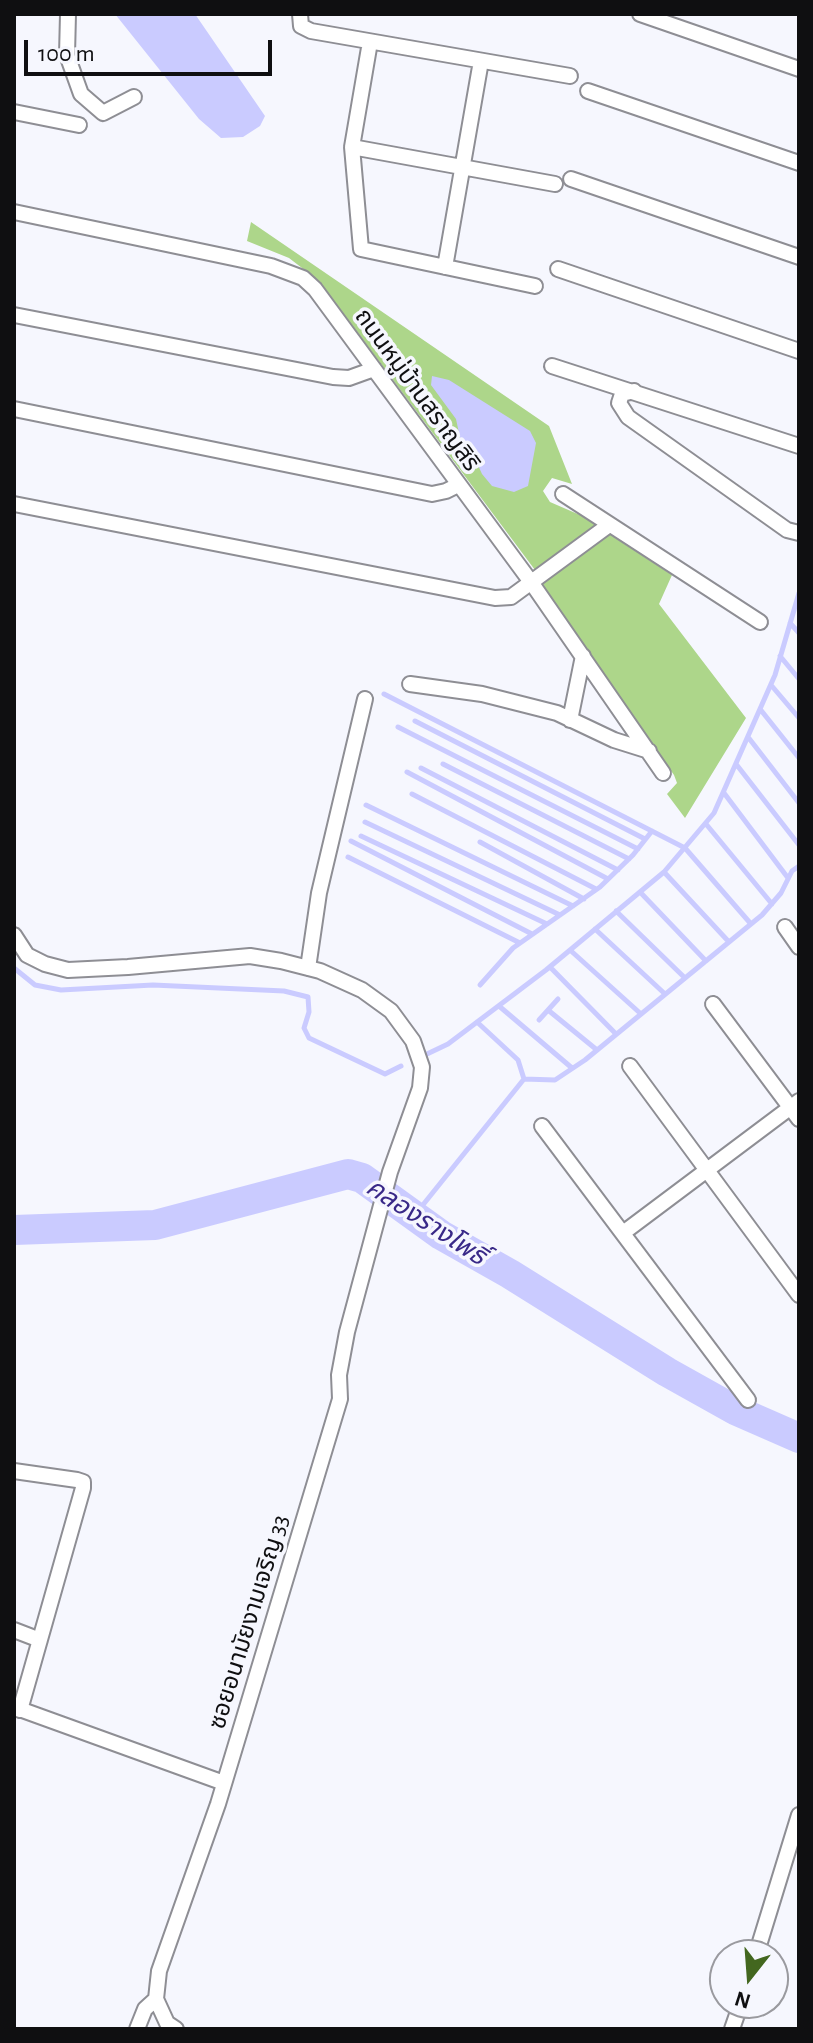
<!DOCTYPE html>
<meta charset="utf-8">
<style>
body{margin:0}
#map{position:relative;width:813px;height:2043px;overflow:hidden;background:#f6f7fe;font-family:"Alegreya Sans",sans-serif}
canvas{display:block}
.frame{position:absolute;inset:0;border:16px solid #0f0f11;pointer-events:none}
.north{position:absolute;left:709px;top:1939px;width:80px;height:80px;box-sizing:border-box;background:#f6f7fe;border:2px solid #9a9a9f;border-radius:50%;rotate:197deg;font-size:22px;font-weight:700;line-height:32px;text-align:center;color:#0f0f11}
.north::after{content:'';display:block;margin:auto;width:28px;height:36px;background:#43671f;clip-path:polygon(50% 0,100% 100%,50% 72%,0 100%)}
.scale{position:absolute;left:24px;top:40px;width:248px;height:36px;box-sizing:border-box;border:4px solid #0f0f11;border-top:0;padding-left:10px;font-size:24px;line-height:28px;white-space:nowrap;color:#0f0f11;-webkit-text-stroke:6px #f6f7fe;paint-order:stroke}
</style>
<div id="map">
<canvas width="813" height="2043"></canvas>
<div class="frame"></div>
<div class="north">N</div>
<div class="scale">100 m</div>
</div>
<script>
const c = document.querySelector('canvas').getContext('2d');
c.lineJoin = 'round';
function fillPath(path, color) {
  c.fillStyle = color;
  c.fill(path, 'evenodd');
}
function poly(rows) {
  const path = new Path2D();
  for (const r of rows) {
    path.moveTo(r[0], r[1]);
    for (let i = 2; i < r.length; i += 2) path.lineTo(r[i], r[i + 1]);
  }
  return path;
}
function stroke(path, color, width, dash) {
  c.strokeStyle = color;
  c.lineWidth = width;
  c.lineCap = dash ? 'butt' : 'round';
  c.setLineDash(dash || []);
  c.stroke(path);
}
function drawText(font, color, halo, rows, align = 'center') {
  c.font = font + ' "Alegreya Sans","Noto Sans Thai",sans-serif';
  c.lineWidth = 7;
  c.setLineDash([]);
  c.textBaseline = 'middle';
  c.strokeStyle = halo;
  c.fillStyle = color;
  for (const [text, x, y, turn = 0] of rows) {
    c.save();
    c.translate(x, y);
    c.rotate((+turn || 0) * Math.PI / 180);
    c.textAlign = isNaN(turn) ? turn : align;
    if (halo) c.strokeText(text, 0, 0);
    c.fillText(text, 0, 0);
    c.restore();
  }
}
fillPath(poly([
 [251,222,549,426,572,484,552,478,543,491,550,502,580,515,672,575,659,604,746,718,685,818,667,794,677,783,674,775,549,600,535,570,319,281,289,258,247,241]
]), '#add68a');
fillPath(poly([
 [115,14,195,14,265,116,260,126,243,137,221,138,199,119],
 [432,376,449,380,530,431,536,443,528,486,514,492,492,486,482,474,477,463,478,455,472,445,463,452,456,419,431,385]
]), '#cacbff');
stroke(poly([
 [790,623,799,633],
 [780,656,799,679],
 [771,685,799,718],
 [384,694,685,848,751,924],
 [760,709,799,758],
 [415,721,645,839],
 [398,727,638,849],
 [748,737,799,803],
 [443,764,629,859],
 [736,764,799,845],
 [421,768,618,870],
 [407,772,608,879],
 [724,793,788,878],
 [412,794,596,889],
 [366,805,573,906],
 [365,822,560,915],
 [706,824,772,904],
 [361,836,547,924],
 [351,841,532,934],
 [480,842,584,899],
 [348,857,520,943],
 [664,872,729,942],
 [640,892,706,961],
 [616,911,685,978],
 [595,929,665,994],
 [570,950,641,1014],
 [550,967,616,1034],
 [14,968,35,985,61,990,153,985,284,991,308,997,309,1012,304,1028,309,1038,385,1074,401,1066],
 [480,985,513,948,600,887,633,855,652,831],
 [499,1006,572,1068],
 [548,1010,597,1050],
 [539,1020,558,999],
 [477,1022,518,1060,524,1079],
 [427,1054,448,1044,546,970,664,872,714,813,775,675,799,593],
 [414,1216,524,1079,555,1080,585,1060,762,915,781,893,792,871,799,866]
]), '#cacbff', 5);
stroke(poly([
 [14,1230,155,1225,348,1174,362,1178,441,1235,510,1274,667,1372,735,1410,799,1438]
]), '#cacbff', 30);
const minor = poly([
 [68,14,67,55,81,94,103,113,134,97],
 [300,14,301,26,311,31,570,76],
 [640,14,799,69],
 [370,42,352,147,555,184],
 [588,91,799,163],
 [14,112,79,125],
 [352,147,361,249,535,286],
 [571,179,799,257],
 [14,212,271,266,303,278,315,289,531,582,663,773],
 [445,267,481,61],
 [558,269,799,351],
 [14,315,333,377,349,378,374,369],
 [552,366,799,446],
 [634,391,622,394,619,403,628,417,787,530,799,533],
 [14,409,432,494,446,491,458,485],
 [563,494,760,622],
 [14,504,495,598,511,597,609,525],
 [410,684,482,694,557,713,614,740,649,751],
 [570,720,583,656],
 [785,927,799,947],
 [14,935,27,955,45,964,68,970,128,967,250,956,281,961,320,971,362,990,391,1011,413,1041,422,1067,420,1088,390,1172,347,1332,339,1375,340,1399,218,1804,159,1971,156,1999,167,2023,176,2029],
 [308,968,319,893,365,699],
 [713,1004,799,1119],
 [630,1066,799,1295],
 [542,1126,748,1400],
 [623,1233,799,1101],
 [14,1471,77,1480,83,1482,83,1488,20,1710],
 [14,1630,40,1640],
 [14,1707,224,1783],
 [756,1955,799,1815],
 [137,2029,145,2009,156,1999],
 [732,2029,741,2003]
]);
stroke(minor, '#8e8e94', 18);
stroke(minor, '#fff', 14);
drawText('24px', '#0f0f11', '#f6f7fe', [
 ["ถนนหมู่บ้านสราญสิริ",417,390,54],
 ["ซอยอนามัยงามเจริญ 33",249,1622,-73]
]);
drawText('italic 26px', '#392988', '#f6f7fe', [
 ["คลองรางโพธิ์",426,1222,33]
]);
</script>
